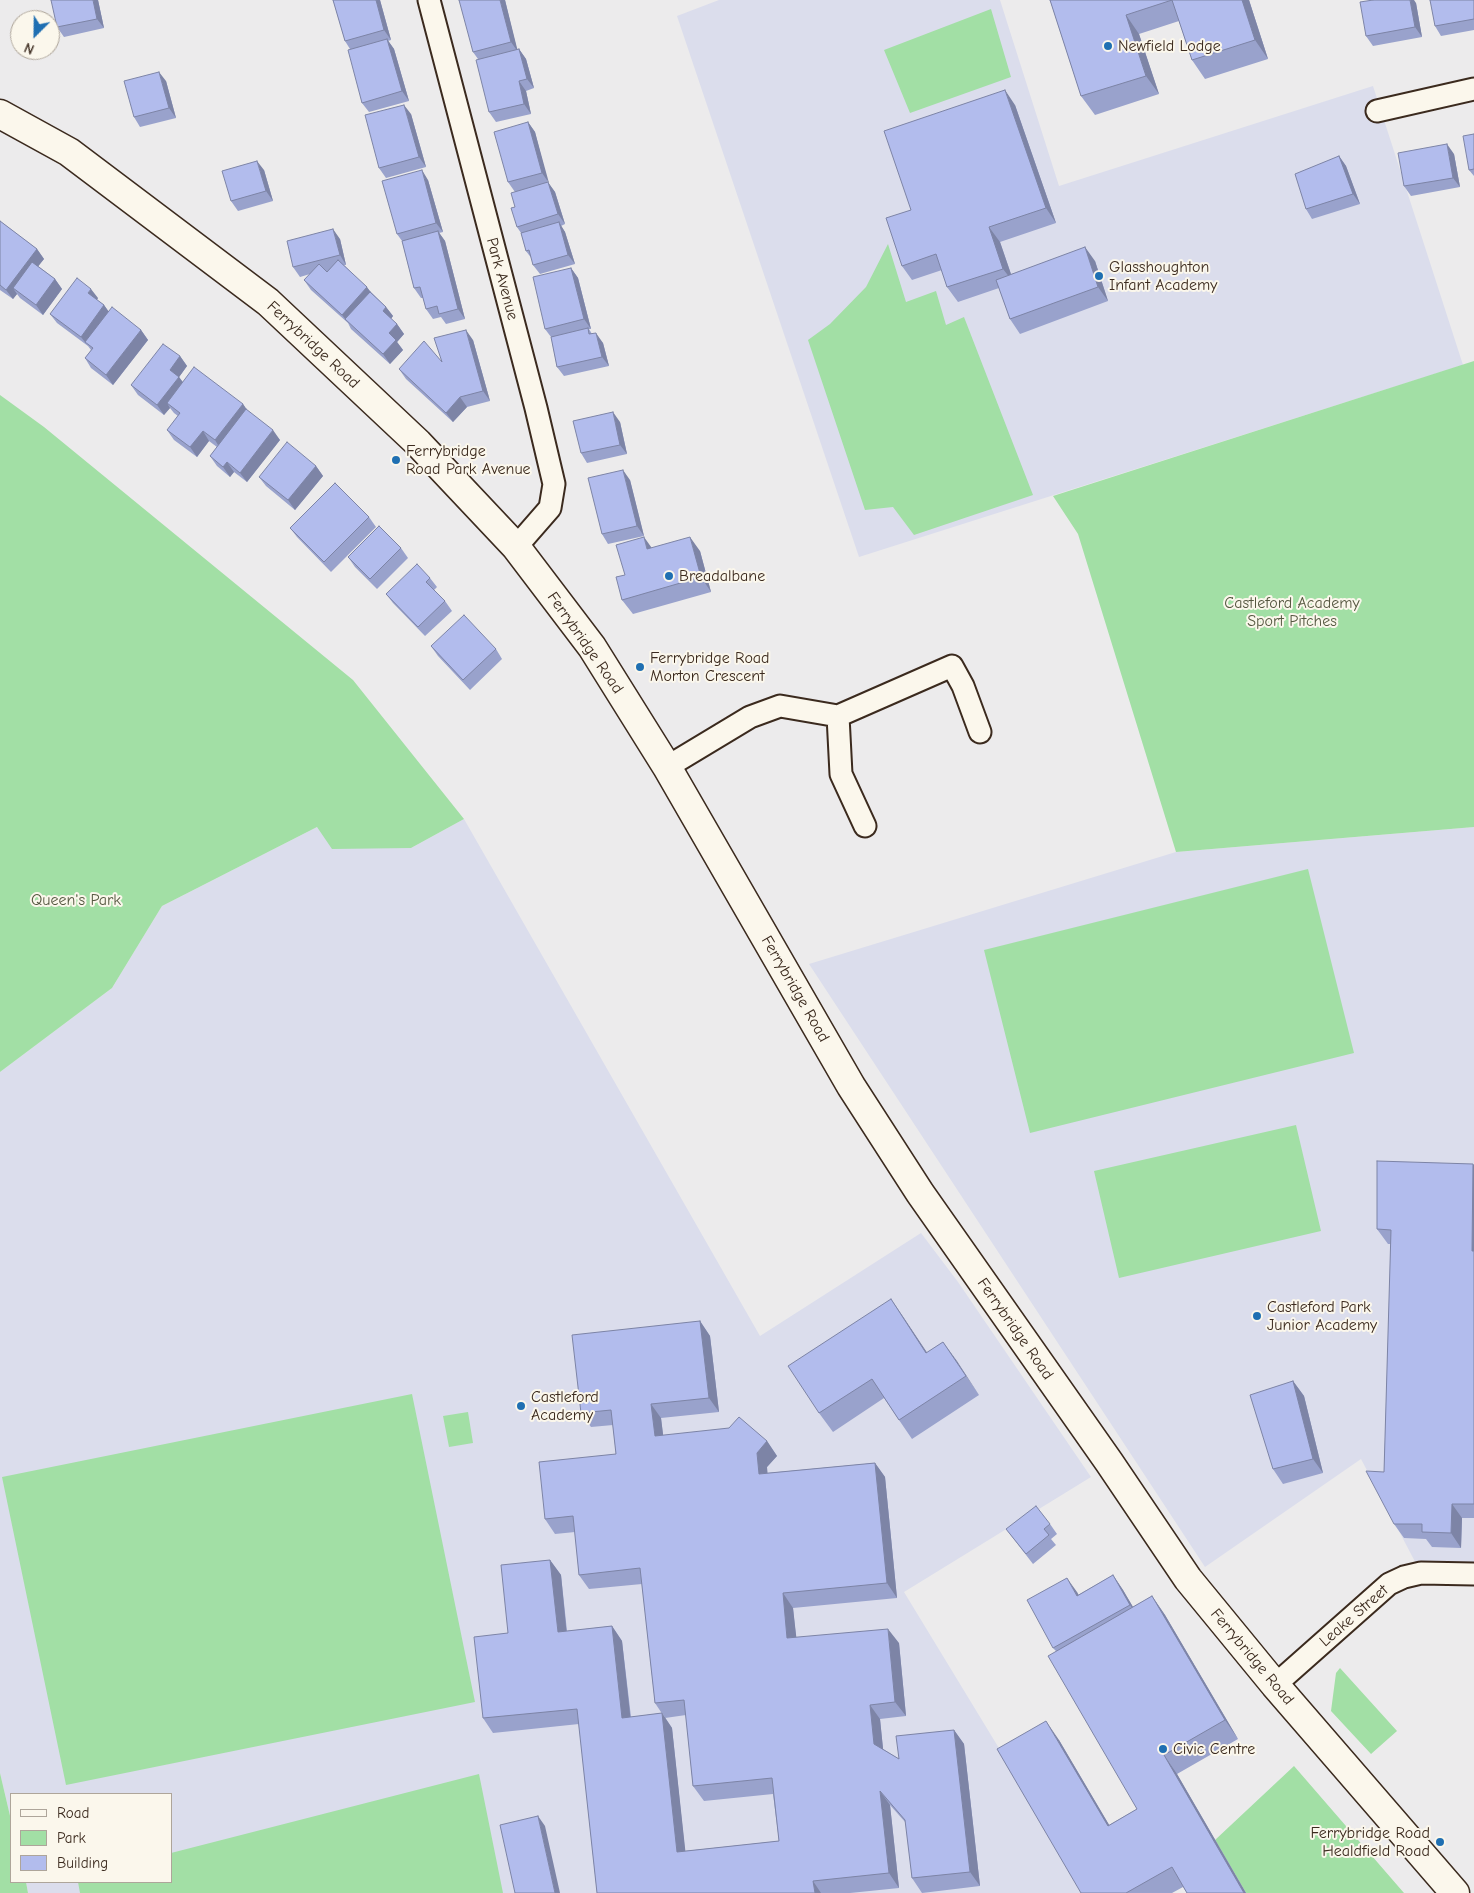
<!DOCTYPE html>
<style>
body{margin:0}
#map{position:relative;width:1474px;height:1893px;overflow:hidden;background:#ecebec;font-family:"Comic Neue",sans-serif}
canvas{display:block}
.legend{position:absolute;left:10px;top:1793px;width:162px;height:90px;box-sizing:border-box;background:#fbf7ec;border:1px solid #aea59a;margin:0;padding:6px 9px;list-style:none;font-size:15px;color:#3b2a1e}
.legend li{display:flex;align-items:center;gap:10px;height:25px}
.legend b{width:25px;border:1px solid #aea59a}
.north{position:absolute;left:10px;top:10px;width:50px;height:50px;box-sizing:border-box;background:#fbf7ec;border:1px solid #aea59a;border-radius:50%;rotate:203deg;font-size:14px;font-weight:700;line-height:20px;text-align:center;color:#3b2a1e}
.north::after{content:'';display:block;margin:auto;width:18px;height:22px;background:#1f6fb2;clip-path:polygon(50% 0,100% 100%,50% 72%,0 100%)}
</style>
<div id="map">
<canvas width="1474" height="1893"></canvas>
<ul class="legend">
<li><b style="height:6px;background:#fbf7ec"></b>Road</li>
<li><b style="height:14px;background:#a2dfa5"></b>Park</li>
<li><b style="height:14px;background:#b2bced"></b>Building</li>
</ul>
<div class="north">N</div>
</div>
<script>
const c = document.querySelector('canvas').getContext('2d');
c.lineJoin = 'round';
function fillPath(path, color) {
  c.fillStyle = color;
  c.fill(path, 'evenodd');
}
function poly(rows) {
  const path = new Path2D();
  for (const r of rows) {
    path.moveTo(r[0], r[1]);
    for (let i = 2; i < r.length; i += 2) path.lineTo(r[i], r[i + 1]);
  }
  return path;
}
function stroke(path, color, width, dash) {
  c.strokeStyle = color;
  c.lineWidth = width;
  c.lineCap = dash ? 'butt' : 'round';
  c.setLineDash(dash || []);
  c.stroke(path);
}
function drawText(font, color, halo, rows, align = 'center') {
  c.font = font + ' "Comic Neue",sans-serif';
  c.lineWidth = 4;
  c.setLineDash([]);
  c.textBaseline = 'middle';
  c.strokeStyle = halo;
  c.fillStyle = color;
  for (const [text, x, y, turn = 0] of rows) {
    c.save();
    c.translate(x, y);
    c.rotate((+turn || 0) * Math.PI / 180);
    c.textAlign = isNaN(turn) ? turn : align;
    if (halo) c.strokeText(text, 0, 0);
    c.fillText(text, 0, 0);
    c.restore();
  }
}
fillPath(poly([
 [719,0,1000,0,1059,186,1373,86,1463,365,859,557,677,16],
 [464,819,760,1336,921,1233,958,1282,1091,1477,904,1592,1008,1763,1081,1893,28,1893,26,1882,171,1882,171,1794,11,1794,11,1820,0,1773,0,1072,112,988,162,906,317,827,411,848],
 [1474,827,1474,1574,1421,1573,1361,1459,1205,1567,809,964,1176,852]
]), '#dbddec');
fillPath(poly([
 [991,9,1011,77,910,113,884,50],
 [888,244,906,302,936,291,946,325,964,317,1033,495,914,535,893,507,865,510,808,340,830,324,866,287],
 [1474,361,1474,827,1176,852,1078,534,1053,496],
 [0,395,44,427,353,680,464,819,411,848,332,849,317,827,162,906,112,988,0,1072],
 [1308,869,1354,1053,1030,1133,984,950],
 [1296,1125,1321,1231,1119,1278,1094,1171],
 [412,1394,475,1702,66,1785,2,1477],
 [468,1412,473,1443,449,1447,443,1416],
 [1340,1668,1397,1731,1371,1754,1331,1711,1336,1673],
 [1294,1766,1404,1893,1246,1893,1215,1840],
 [0,1773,11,1820,11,1882,26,1882,28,1893,0,1893],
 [479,1774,503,1893,80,1893,78,1882,171,1882,171,1853]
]), '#a2dfa5');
const minor = poly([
 [429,0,536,408,554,484,550,508,516,547],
 [1377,111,1474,89],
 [838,716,841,774,865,826],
 [667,767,750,717,780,706,838,716,952,666,963,686,980,732],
 [1275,1685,1389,1584,1404,1577,1421,1573,1474,1574]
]);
const tertiary = poly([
 [0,114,69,152,268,302,418,443,516,547,592,647,667,767,851,1086,920,1193,1109,1462,1188,1579,1275,1685,1455,1893]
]);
stroke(minor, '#3b2a1e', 25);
stroke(tertiary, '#3b2a1e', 31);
stroke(minor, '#fbf7ec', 21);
stroke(tertiary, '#fbf7ec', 28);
fillPath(poly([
 [98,0,104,28,64,37,57,27],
 [333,0,380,0,391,40,388,41,394,49,409,101,369,112,362,103,350,49,345,41],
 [505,0,517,50,519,49,526,59,534,88,526,91,531,114,496,122,489,112,478,59,473,52],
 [1050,0,1249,0,1268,59,1205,79,1192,60,1179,21,1139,34,1159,94,1095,115,1081,96],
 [1474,0,1474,30,1441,36,1435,26],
 [1416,3,1422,37,1373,46,1366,36],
 [166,81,176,118,140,127,134,117],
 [1015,105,1056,223,1000,242,1011,274,1095,261,1108,301,1020,334,1010,319,999,288,958,302,947,287,942,270,912,280,902,266,911,210],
 [411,114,426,167,386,178,379,168],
 [528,122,535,132,548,183,555,192,565,224,561,226,565,232,575,264,540,274,533,265,532,259,526,251,521,233,517,227,515,192,508,182],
 [1474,134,1474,176,1469,170],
 [1454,154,1460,187,1411,196,1404,186],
 [1339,156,1346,166,1360,204,1312,219,1306,209],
 [264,170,273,201,238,211,231,201],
 [428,180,443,232,439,233,445,241,465,319,446,324,441,317,433,319,426,309,423,298,421,298,414,288,402,241,397,234],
 [0,221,37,249,44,259,38,266,55,279,62,289,43,315,20,298,17,294,13,299,0,290],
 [340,239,346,265,344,265,386,307,393,316,391,319,397,324,404,334,397,342,403,350,390,364,351,329,348,323,311,290,304,280,310,274,300,277,293,267],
 [571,268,578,278,591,329,589,329,592,334,603,343,609,366,564,376,557,367,551,337,545,329],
 [98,298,97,300,104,305,109,312,141,330,148,340,113,385,91,368,85,358,91,350,88,346,57,323,50,314],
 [473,340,490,401,467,407,453,422,406,379,399,369,442,362],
 [180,356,187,366,179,377,183,382,243,404,247,410,280,440,247,482,234,472,230,477,217,466,210,456,217,447,209,441,197,457,174,440,167,430,178,416,174,413,170,408,164,415,138,395,131,385],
 [620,422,627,454,587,463,581,453],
 [316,466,323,476,295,510,266,486,259,477],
 [630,480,644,536,608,544,602,534],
 [369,517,376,527,331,572,297,537,290,528],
 [401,548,408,558,377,589,355,567,348,557],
 [652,548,700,551,711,592,633,614,622,600,625,575],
 [430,578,437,587,434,590,445,601,452,611,425,636,393,603,386,594],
 [431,646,496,649,502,659,470,690,438,656],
 [1474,1165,1474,1518,1462,1518,1461,1548,1432,1547,1426,1539,1404,1538,1394,1524,1384,1472,1391,1244,1388,1244,1377,1229],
 [891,1299,927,1353,943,1342,979,1395,912,1439,884,1398,833,1432,819,1413],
 [700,1321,710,1336,719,1412,661,1418,663,1435,767,1441,777,1456,767,1467,767,1473,875,1463,885,1477,897,1598,793,1608,796,1637,899,1643,906,1716,880,1719,883,1749,899,1759,954,1730,964,1744,980,1886,922,1893,912,1878,906,1823,890,1805,899,1888,850,1893,597,1893,579,1724,493,1733,483,1718,508,1633,550,1560,561,1575,567,1631,612,1626,622,1641,631,1717,662,1713,672,1728,685,1851,779,1841,773,1794,704,1801,693,1786,686,1715,665,1718,655,1703,642,1584,589,1589,579,1575,575,1532,555,1534,545,1519,616,1454,613,1425,591,1427,581,1413],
 [1293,1381,1304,1396,1323,1473,1283,1484,1273,1469],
 [1050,1524,1057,1534,1051,1539,1056,1545,1033,1564,1006,1529],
 [1113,1575,1123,1590,1133,1607,1152,1596,1165,1615,1238,1739,1177,1774,1246,1893,1187,1893,1183,1887,1172,1893,1081,1893,1059,1740,1109,1825,1137,1809,1056,1651,1053,1648,1077,1592,1078,1595]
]), '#99a2cc');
fillPath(poly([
 [93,0,98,0,104,28,97,19],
 [376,0,380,0,391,40,384,30],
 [500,0,505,0,518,52,511,42],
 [1242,0,1249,0,1268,59,1255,40],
 [1410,0,1414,0,1416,3,1422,37,1415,27],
 [1126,15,1139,34,1159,94,1146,76],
 [387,39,394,49,409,101,402,91],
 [519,49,526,59,534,88,527,79],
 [159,72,166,81,176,118,169,108],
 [519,81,526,91,531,114,524,104],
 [1005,90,1015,105,1056,223,1046,208],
 [404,105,411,114,426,167,419,157],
 [528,122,535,132,549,183,542,173],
 [1447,144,1454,154,1460,187,1453,178],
 [1339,156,1346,166,1360,204,1353,194],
 [257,161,264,170,273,201,266,191],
 [422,170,428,180,443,232,436,223],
 [548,182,555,192,565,224,558,214],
 [559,222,565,232,575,264,568,255],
 [989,227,1000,242,1014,283,1003,269],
 [333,229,340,239,346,265,340,255],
 [438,231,445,241,465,319,458,309],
 [1085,247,1095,261,1108,301,1098,287],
 [37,249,44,259,18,292,13,288,17,294,13,299,6,290],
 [571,268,578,278,591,329,584,319],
 [55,279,62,289,43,315,36,305],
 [367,287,374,297,346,320,342,315],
 [91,289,98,298,95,303,88,293],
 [104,305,111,315,85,342,88,346,81,337],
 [386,307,393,316,390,320,383,311],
 [397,324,404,334,397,342,403,350,390,364,383,354,389,333],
 [141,330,148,340,113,385,106,375],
 [466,330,473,340,490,401,483,391],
 [596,333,603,343,609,366,602,357],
 [180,356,187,366,177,380,170,370],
 [179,377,186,387,167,403,170,408,164,415,157,405],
 [460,397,467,407,453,422,446,413],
 [243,404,249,413,221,450,215,440],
 [613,412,620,422,627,454,620,445],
 [273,430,280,440,247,482,240,473],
 [203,431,209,441,197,457,190,447],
 [227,462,234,472,230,477,223,467],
 [316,466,323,476,295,510,288,500],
 [623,470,630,480,644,536,637,526],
 [644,537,654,551,647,549],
 [690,537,700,551,711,592,701,577],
 [1473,1164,1474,1165,1474,1254,1472,1251],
 [891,1299,904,1318,940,1372,926,1353],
 [700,1321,710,1336,719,1412,709,1398],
 [943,1342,957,1361,979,1395,966,1376],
 [1293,1381,1304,1396,1323,1473,1313,1459],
 [651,1404,661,1418,665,1450,655,1436],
 [767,1441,777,1456,767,1467,769,1488,759,1474,757,1453],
 [875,1463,885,1477,897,1598,887,1583],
 [1452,1504,1462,1518,1461,1548,1451,1533],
 [550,1560,561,1575,568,1647,558,1632],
 [1113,1575,1123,1590,1140,1619,1130,1605],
 [1067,1578,1077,1592,1087,1610,1077,1596],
 [783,1593,793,1608,798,1652,787,1638],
 [1152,1596,1165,1615,1238,1739,1225,1720],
 [612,1626,622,1641,632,1732,622,1718],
 [888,1629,899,1643,906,1716,895,1702],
 [870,1705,880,1719,884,1758,874,1744],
 [662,1713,672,1728,687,1866,677,1852],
 [1046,1721,1059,1740,1121,1845,1108,1826],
 [954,1730,964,1744,980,1886,970,1872],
 [1164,1755,1177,1774,1246,1893,1244,1893],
 [880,1791,890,1805,899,1888,889,1873],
 [538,1816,545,1826,560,1893,555,1893],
 [813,1881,821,1893,815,1893]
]), '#7d84a6');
const building = poly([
 [51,0,93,0,97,19,57,27,51,0],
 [333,0,376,0,384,30,345,41,333,0],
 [459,0,500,0,511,42,473,52,459,0],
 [1050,0,1172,0,1126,15,1146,76,1081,96,1050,0],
 [1172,0,1242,0,1255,40,1192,60,1172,0],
 [1373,0,1410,0,1415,27,1366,36,1360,2,1373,0],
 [1430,0,1474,0,1474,19,1435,26,1430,0],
 [387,39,402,91,362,103,348,50,387,39],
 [519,49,527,79,519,81,524,104,489,112,476,60,519,49],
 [159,72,169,108,134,117,124,81,159,72],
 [1005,90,1046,208,989,227,1003,269,947,287,936,254,902,266,886,218,911,210,884,131,1005,90],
 [404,105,419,157,379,168,365,115,404,105],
 [528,122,542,173,508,182,494,132,528,122],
 [1474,134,1474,169,1469,170,1463,136,1474,134],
 [1447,144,1453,178,1404,186,1398,153,1447,144],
 [1339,156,1353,194,1306,209,1295,174,1339,156],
 [257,161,266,191,231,201,222,171,257,161],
 [422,170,436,223,397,234,382,181,422,170],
 [548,182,558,214,517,227,511,208,515,207,511,193,548,182],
 [0,221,37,249,6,290,0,285,0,221],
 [559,222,568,255,533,265,529,250,526,251,521,233,559,222],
 [333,229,340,255,293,267,287,241,333,229],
 [438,231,458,309,439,314,437,306,426,309,420,287,414,288,402,241,438,231],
 [1085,247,1098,287,1010,319,996,280,1085,247],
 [338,260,367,287,342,315,304,280,319,264,327,272,338,260],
 [32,262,55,279,36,305,13,288,32,262],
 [571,268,584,319,545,329,533,277,571,268],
 [77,278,91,289,88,293,104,305,81,337,50,314,77,278],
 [370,292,386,307,383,311,397,324,389,333,396,340,383,354,345,319,370,292],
 [112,307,141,330,106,375,85,358,93,348,85,342,112,307],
 [588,328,589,334,596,333,602,357,557,367,551,337,588,328],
 [466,330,483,391,460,397,446,413,399,369,424,341,442,362,434,338,466,330],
 [163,344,180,356,170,370,179,377,157,405,131,385,163,344],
 [194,367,243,404,215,440,203,431,190,447,167,430,180,413,167,403,194,367],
 [246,409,273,430,240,473,227,462,223,467,210,456,246,409],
 [613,412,620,445,581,453,573,421,613,412],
 [287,442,316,466,288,500,259,477,287,442],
 [623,470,637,526,602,534,588,478,623,470],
 [335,483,369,517,324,562,290,528,335,483],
 [379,526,401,548,370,579,348,557,379,526],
 [644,537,647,549,690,537,701,577,622,600,616,577,625,575,616,545,644,537],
 [417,564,430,578,426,582,445,601,418,627,386,594,417,564],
 [464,615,496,649,463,680,431,646,464,615],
 [1377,1161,1473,1164,1472,1251,1474,1251,1474,1504,1452,1504,1451,1533,1422,1532,1422,1524,1394,1524,1366,1471,1384,1472,1391,1230,1377,1229,1377,1161],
 [891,1299,926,1353,943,1342,966,1376,899,1420,872,1379,819,1413,788,1366,891,1299],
 [700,1321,709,1398,651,1404,655,1436,729,1428,739,1417,767,1441,757,1453,759,1474,875,1463,887,1583,783,1593,787,1638,888,1629,895,1702,870,1705,874,1744,899,1759,896,1736,954,1730,970,1872,912,1878,905,1820,880,1791,889,1873,813,1881,815,1893,597,1893,577,1709,483,1718,474,1637,508,1633,501,1565,550,1560,558,1632,612,1626,622,1718,662,1713,677,1852,779,1841,772,1778,693,1786,684,1700,655,1703,640,1568,579,1575,573,1516,545,1519,539,1462,616,1454,611,1410,581,1413,572,1335,700,1321],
 [1293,1381,1313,1459,1273,1469,1250,1395,1293,1381],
 [1036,1506,1050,1524,1044,1529,1049,1535,1026,1554,1006,1529,1036,1506],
 [1113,1575,1130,1605,1053,1648,1027,1600,1067,1578,1077,1596,1113,1575],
 [1152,1596,1225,1720,1164,1755,1244,1893,1187,1893,1172,1867,1126,1893,1081,1893,997,1749,1046,1721,1108,1826,1137,1809,1048,1656,1152,1596],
 [538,1816,555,1893,515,1893,500,1825,538,1816]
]);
fillPath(building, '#b2bced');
stroke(building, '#7d84a6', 1);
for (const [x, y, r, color] of [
 [1108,46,5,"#1f6fb2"],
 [1099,276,5,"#1f6fb2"],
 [396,460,5,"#1f6fb2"],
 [669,576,5,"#1f6fb2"],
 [640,667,5,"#1f6fb2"],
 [1257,1316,5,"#1f6fb2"],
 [521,1406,5,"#1f6fb2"],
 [1163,1749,5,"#1f6fb2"],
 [1440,1842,5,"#1f6fb2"]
]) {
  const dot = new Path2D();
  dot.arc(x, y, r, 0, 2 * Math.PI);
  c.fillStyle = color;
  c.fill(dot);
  stroke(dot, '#fbf7ec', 2);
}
drawText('16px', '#3b2a1e', '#fbf7ec', [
 ["Newfield Lodge",1118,46],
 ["Glasshoughton",1109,267],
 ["Infant Academy",1109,285],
 ["Ferrybridge",406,451],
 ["Road Park Avenue",406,469],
 ["Breadalbane",679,576],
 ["Ferrybridge Road",650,658],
 ["Morton Crescent",650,676],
 ["Castleford Park",1267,1307],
 ["Junior Academy",1267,1325],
 ["Castleford",531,1397],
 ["Academy",531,1415],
 ["Civic Centre",1173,1749],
 ["Ferrybridge Road",1430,1833,"right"],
 ["Healdfield Road",1430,1851,"right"]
], 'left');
drawText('16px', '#3b2a1e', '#fbf7ec', [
 ["Park Avenue",502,279,75],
 ["Ferrybridge Road",313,345,43],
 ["Ferrybridge Road",585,643,55],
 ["Ferrybridge Road",795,989,60],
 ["Ferrybridge Road",1015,1329,55],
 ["Leake Street",1354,1616,-41],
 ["Ferrybridge Road",1252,1657,50]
]);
drawText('16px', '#555740', '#fbf7ec', [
 ["Castleford Academy",1292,603],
 ["Sport Pitches",1292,621],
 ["Queen's Park",76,900]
]);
</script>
